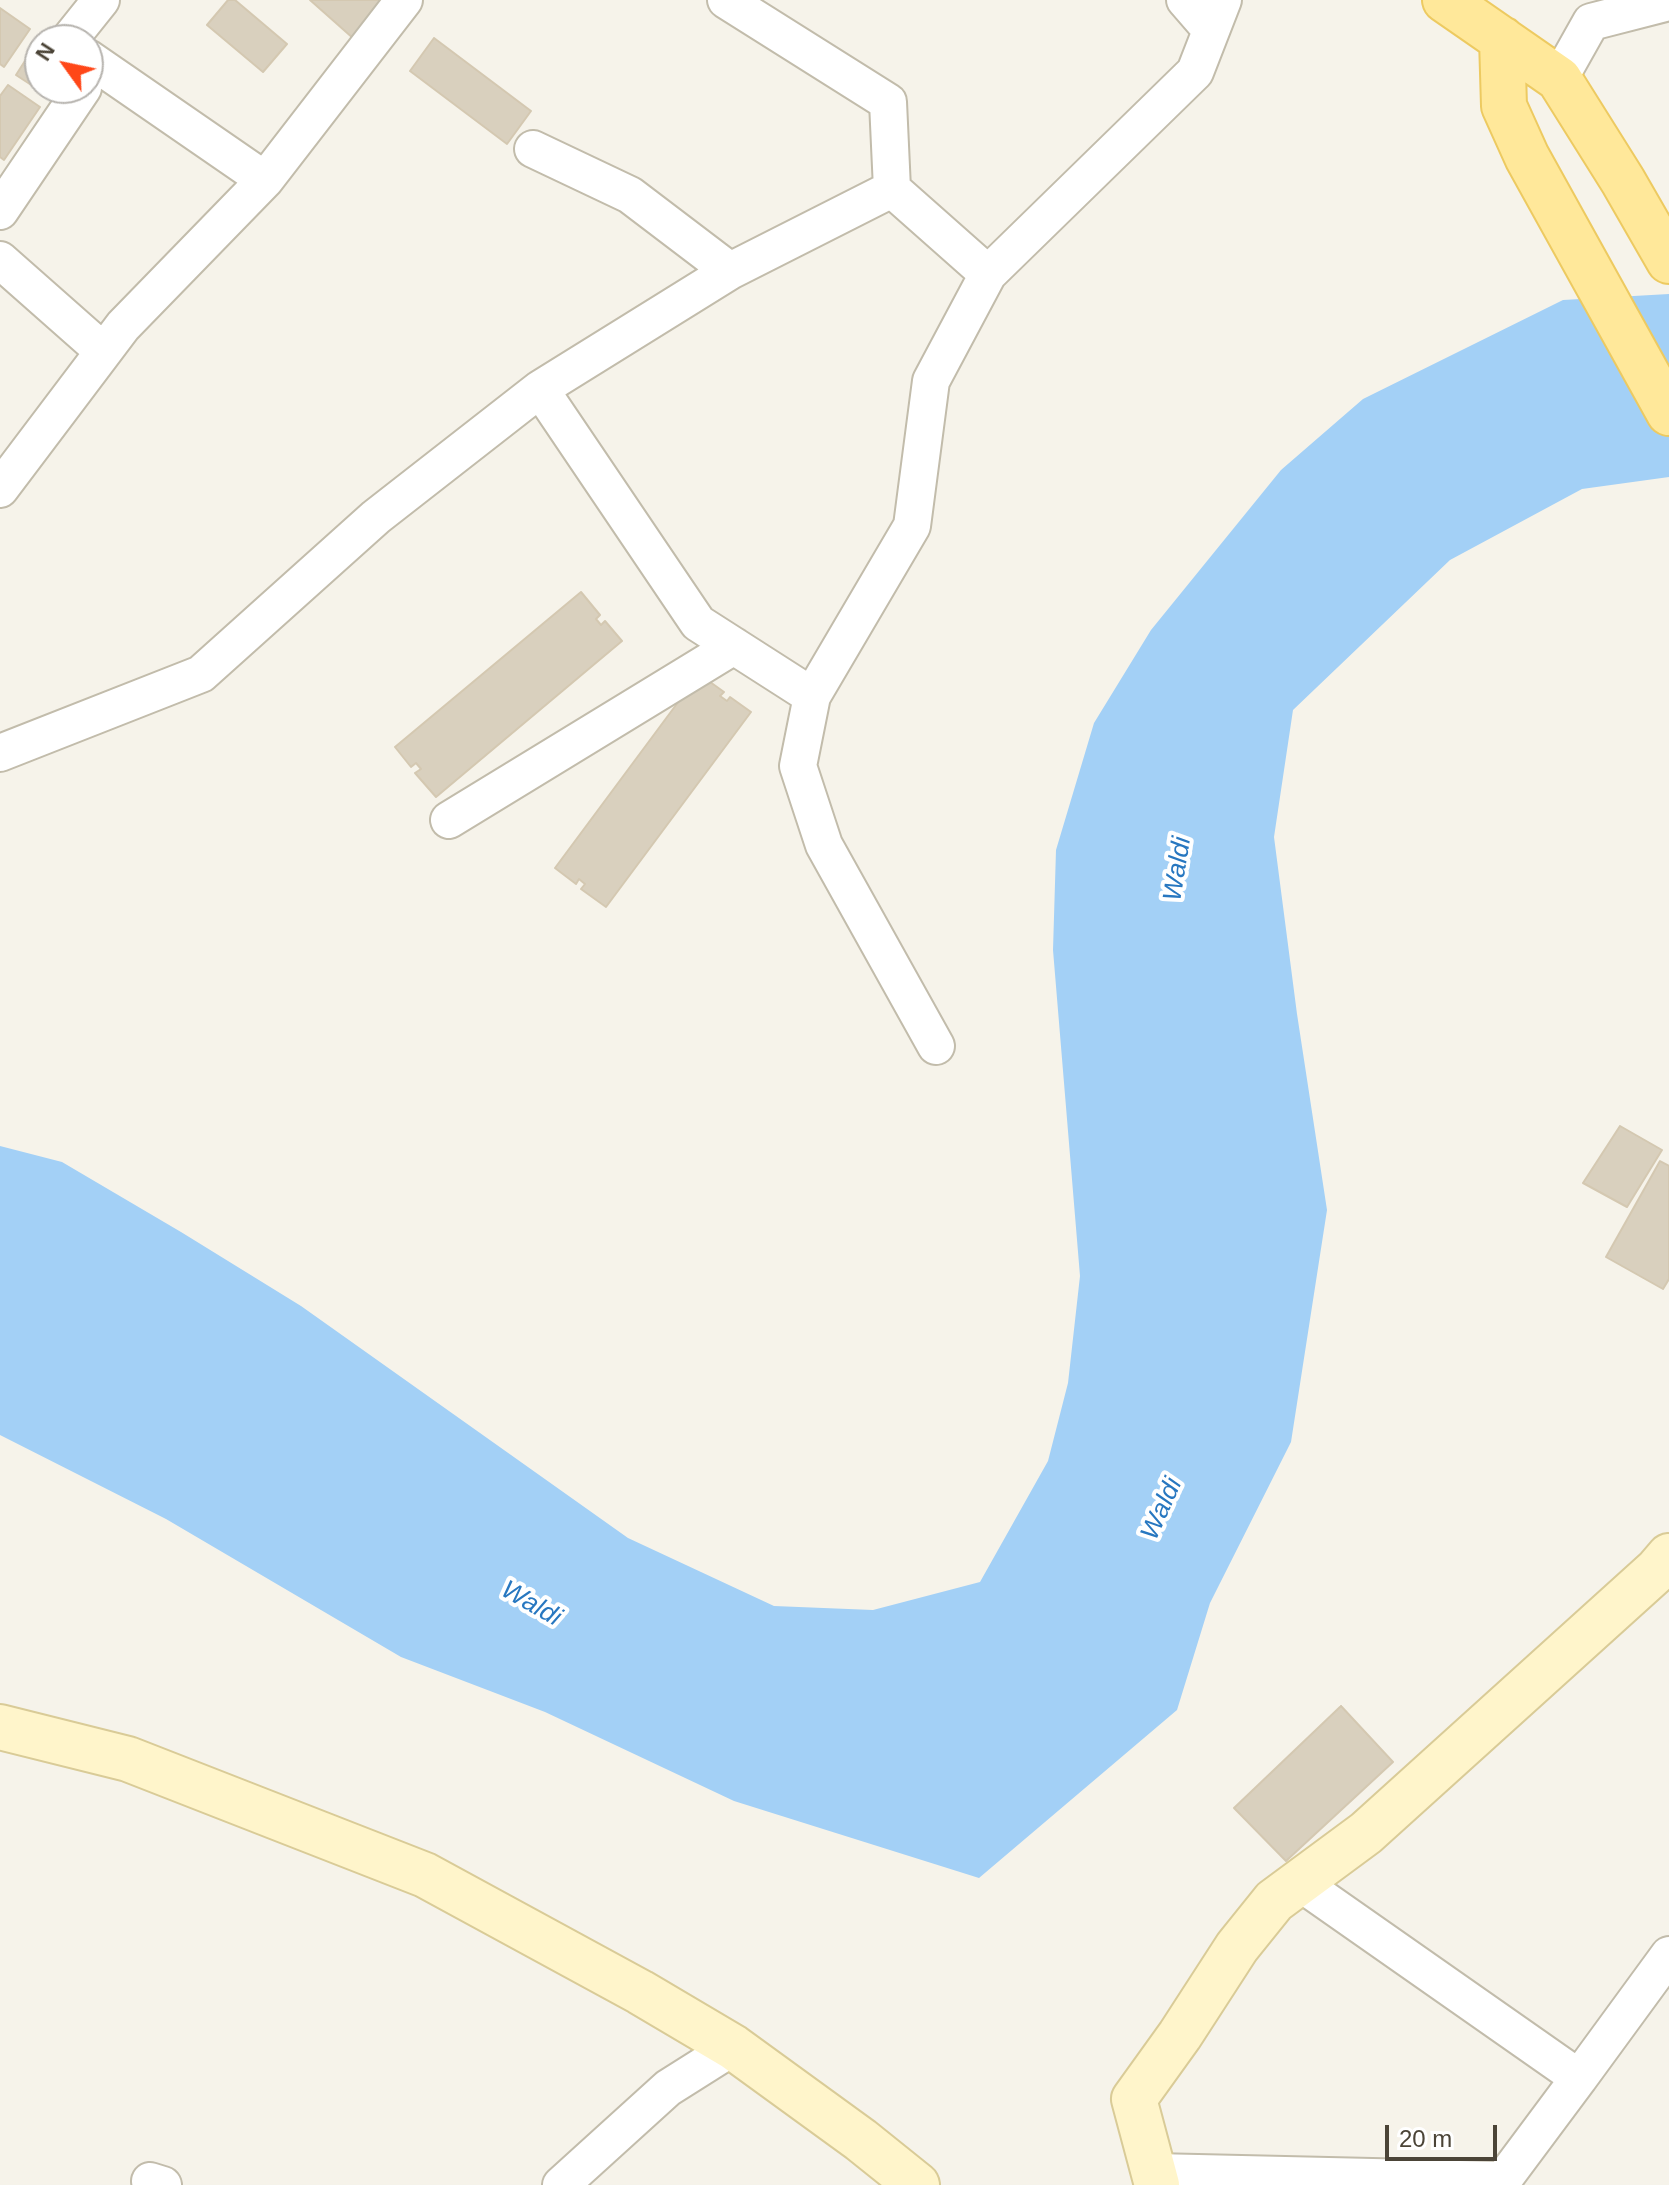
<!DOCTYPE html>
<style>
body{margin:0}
#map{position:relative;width:1669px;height:2185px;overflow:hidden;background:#f6f3ea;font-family:Helvetica,sans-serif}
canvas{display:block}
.north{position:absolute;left:24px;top:24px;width:80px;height:80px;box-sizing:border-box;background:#fff;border:2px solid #b7b4af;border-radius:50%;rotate:303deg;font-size:22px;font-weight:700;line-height:32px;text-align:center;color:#4b4437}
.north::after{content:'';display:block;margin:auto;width:28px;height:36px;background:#ff4718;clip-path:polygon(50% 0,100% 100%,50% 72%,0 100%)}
.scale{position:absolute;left:1385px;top:2125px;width:112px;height:36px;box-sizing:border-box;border:4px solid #4b4437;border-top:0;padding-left:10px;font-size:24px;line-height:28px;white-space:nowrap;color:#4b4437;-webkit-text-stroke:6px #fff;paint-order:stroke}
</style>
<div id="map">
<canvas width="1669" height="2185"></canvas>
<div class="north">N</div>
<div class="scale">20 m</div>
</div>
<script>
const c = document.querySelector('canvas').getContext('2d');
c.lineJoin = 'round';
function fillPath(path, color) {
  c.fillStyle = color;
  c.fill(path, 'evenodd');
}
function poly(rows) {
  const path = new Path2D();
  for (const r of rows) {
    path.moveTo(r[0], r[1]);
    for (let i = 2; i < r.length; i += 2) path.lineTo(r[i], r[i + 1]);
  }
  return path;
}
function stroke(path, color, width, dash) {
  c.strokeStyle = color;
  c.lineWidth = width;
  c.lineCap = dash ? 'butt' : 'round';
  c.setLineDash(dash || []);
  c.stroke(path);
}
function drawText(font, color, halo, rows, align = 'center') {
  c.font = font + ' Helvetica,sans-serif';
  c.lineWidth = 8;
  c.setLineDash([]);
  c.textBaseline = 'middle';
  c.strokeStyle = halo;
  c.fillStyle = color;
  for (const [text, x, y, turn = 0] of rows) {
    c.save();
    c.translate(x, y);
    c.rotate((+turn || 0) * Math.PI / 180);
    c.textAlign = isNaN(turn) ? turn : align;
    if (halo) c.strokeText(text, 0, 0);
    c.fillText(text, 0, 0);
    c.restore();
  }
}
fillPath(poly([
 [1669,294,1669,477,1582,489,1450,560,1293,710,1274,837,1297,1014,1327,1210,1291,1442,1210,1603,1177,1710,979,1878,734,1801,545,1712,401,1657,166,1519,0,1435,0,1146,62,1162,181,1232,301,1306,628,1538,774,1606,873,1610,980,1582,1048,1461,1068,1383,1080,1276,1053,950,1056,850,1094,723,1151,630,1281,470,1363,399,1563,300]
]), '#a3d0f6');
const building = poly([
 [228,0,235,0,287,44,263,72,207,25,228,0],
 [310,0,380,0,384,3,354,39,310,0],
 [0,8,30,29,4,67,0,64,0,8],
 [434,38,531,111,507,144,410,71,434,38],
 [37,42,40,44,40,88,49,88,45,94,16,75,37,42],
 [8,85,40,107,4,160,0,157,0,96,8,85],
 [581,592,600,615,596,619,601,625,605,621,622,641,436,797,415,773,421,769,416,763,411,767,395,747,581,592],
 [699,674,724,692,720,696,727,701,730,697,751,712,606,907,581,889,585,884,579,879,576,884,555,868,699,674],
 [1620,1126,1662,1150,1627,1207,1583,1183,1620,1126],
 [1660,1161,1669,1166,1669,1279,1663,1289,1606,1257,1660,1161],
 [1341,1706,1393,1762,1286,1861,1234,1808,1341,1706]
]);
fillPath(building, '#d9d0be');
stroke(building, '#d4c8b1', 2);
const street = poly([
 [726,0,888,102,892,189,988,274],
 [1185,0,1211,30],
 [69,40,101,0],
 [88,58,265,180],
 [1559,79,1591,22,1669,2],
 [533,149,630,195,730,271],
 [0,211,83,88],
 [0,260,103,351],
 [540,389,730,271,892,189],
 [0,489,123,326,265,180,404,0],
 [812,696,798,766,824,845,936,1046],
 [0,753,201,674,376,517,540,389,698,623,812,696,912,526,931,381,988,274,1195,72,1223,0],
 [449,820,734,646],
 [1579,2078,1669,1955],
 [1154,2172,1503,2180,1579,2078,1299,1882],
 [150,2181,163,2185],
 [561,2185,668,2088,733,2047]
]);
const secondary = poly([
 [0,1727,128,1759,425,1875,640,1992,733,2047,861,2140,917,2185],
 [1157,2185,1134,2099,1180,2035,1237,1947,1274,1901,1366,1833,1657,1570,1669,1556]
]);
const primary = poly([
 [1445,0,1559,79,1623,181,1669,261],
 [1502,39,1504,106,1527,157,1669,413]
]);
stroke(street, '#c2bcab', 40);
stroke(secondary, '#d9cb97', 48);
stroke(primary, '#edca61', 48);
stroke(street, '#fff', 36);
stroke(secondary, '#fff5cb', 44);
stroke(primary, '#ffe89a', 44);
drawText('italic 26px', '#2777c0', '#fff', [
 ["Waldi",1178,869,-81],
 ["Waldi",1162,1509,-66],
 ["Waldi",531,1604,30]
]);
</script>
